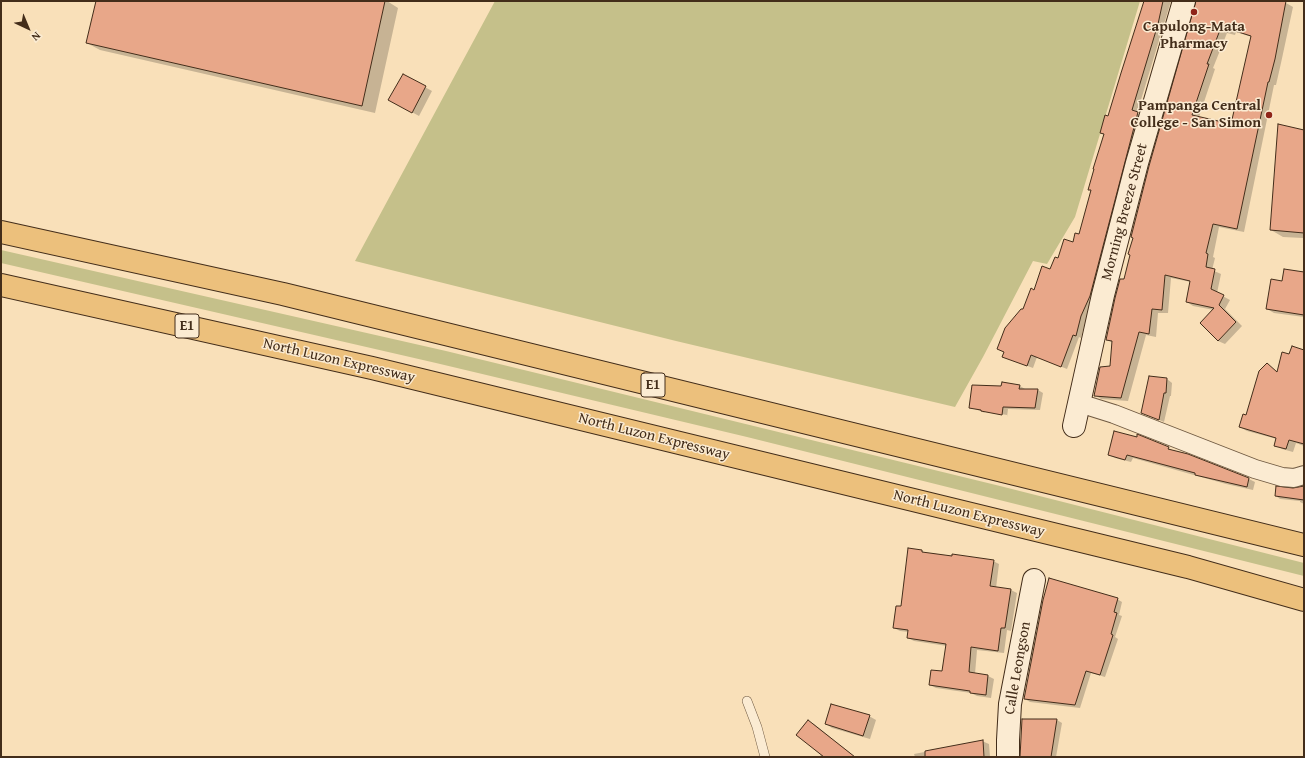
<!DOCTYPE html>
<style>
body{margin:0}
#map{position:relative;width:1305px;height:758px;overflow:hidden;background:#f9e0b9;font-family:"Gentium Book Plus",serif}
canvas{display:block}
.frame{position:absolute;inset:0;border:2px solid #432d1a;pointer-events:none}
.north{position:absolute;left:8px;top:8px;width:40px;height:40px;-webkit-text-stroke:3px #fbebd2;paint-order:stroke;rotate:136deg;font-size:11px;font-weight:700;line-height:16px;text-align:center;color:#432d1a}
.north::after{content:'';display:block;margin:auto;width:14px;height:18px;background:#432d1a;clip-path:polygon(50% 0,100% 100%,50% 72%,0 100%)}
</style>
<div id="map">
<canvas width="1305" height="758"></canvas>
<div class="frame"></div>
<div class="north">N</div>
</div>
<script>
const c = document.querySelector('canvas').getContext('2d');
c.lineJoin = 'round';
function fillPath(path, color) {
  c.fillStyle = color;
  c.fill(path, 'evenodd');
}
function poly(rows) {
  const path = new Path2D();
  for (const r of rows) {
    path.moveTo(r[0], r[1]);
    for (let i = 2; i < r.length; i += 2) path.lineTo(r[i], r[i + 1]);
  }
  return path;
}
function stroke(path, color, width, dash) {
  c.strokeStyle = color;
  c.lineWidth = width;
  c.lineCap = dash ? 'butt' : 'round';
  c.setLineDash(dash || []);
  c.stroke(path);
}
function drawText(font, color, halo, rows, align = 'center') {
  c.font = font + ' "Gentium Book Plus",serif';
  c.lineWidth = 3;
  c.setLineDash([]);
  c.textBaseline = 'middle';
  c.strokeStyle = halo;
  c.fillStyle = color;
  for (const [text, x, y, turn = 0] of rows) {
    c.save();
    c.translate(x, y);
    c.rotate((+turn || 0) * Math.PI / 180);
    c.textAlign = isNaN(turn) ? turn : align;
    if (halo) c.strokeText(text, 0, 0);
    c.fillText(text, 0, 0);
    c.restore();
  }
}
fillPath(poly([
 [495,1,1140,1,1075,217,1047,264,1033,261,983,357,955,407,676,341,355,261],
 [1,250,446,351,1000,486,1304,563,1304,576,747,437,436,363,1,263]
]), '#c5c08a');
fillPath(poly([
 [97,1,387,1,398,8,375,113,100,50,87,43],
 [1145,1,1171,1,1137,113,1143,116,1095,299,1086,319,1081,338,1079,337,1067,369,1037,357,1033,368,1009,359,1005,353,998,349,1035,291,1079,235,1092,191,1090,189,1104,135,1101,133,1109,117],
 [1197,1,1276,1,1286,3,1293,7,1281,63,1276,85,1274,85,1244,232,1219,227,1213,257,1215,258,1212,270,1221,274,1217,293,1230,300,1225,309,1242,326,1225,344,1218,341,1214,310,1193,306,1187,302,1191,282,1171,278,1168,313,1158,313,1156,337,1146,335,1128,401,1101,399,1095,395,1111,367,1113,343,1107,340,1125,280],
 [1236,32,1252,37,1232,125,1199,117,1215,69,1213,68,1227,33,1235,35],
 [403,75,432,91,419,116,390,100],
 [1304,132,1304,241,1303,238,1283,237,1271,230],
 [1304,273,1304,317,1274,313,1267,309,1283,282],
 [1304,351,1304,446,1296,443,1293,452,1282,449,1276,445,1277,439,1247,431,1240,427,1247,416,1267,364,1278,372,1290,356],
 [1167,379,1172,383,1171,396,1170,396,1164,422,1143,413],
 [1003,383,1020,386,1025,389,1038,390,1043,393,1040,410,1008,409,1007,417,986,413,1007,417,1007,415,983,411,985,413,970,407,1002,387],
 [1168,448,1174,451,1249,479,1255,482,1253,490,1226,484,1133,458,1131,462,1115,458,1109,455],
 [1304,487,1304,504,1300,502,1300,501,1280,499,1276,496],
 [909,549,922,551,927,554,993,561,999,564,996,588,1011,590,1017,593,1011,631,1007,630,1004,653,977,650,975,674,988,676,994,679,991,698,977,696,971,693,936,688,930,685,943,672,947,646,914,641,908,638,909,632,900,631,894,628,902,607],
 [1117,599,1122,602,1119,615,1122,616,1115,637,1118,639,1105,677,1091,673,1080,708,1030,702,1025,699],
 [869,716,876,720,870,739,832,728,826,724],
 [1057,720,1062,723,1056,757,1021,757],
 [808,721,814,724,855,757,820,757,821,754],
 [982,741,989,744,990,757,915,757,914,754]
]), '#0003');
const building = poly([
 [96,1,385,1,362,106,86,43,96,1],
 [1144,1,1163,1,1158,24,1132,110,1138,112,1090,296,1081,316,1076,336,1073,335,1061,367,1031,355,1027,366,1002,357,1004,352,997,349,1005,328,1021,309,1023,309,1031,288,1034,290,1042,266,1050,269,1055,257,1058,258,1064,239,1073,242,1075,233,1079,234,1091,190,1088,190,1094,169,1093,169,1104,134,1100,133,1105,115,1108,116,1121,73,1144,1],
 [1196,1,1286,1,1275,59,1269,82,1268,82,1237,229,1213,224,1206,253,1208,254,1206,267,1215,269,1211,289,1224,295,1219,305,1236,322,1218,341,1200,323,1214,308,1186,302,1190,281,1165,275,1162,310,1152,309,1149,334,1139,332,1121,398,1094,396,1100,367,1110,366,1112,341,1106,340,1115,298,1120,279,1124,279,1130,255,1128,254,1133,238,1131,237,1149,166,1196,1],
 [1229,29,1251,36,1231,124,1192,115,1209,64,1207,64,1220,30,1228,32,1229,29],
 [403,74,426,86,412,113,388,100,403,74],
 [1278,124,1304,130,1304,233,1270,230,1278,124],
 [1284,269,1304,272,1304,315,1266,309,1271,279,1282,281,1284,269],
 [1292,346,1304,350,1304,444,1289,440,1286,449,1274,446,1276,438,1239,427,1243,414,1246,415,1259,371,1267,363,1277,372,1282,352,1289,354,1292,346],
 [1149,376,1167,378,1166,393,1164,393,1159,420,1141,413,1149,376],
 [1002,382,1020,385,1019,389,1038,389,1035,408,1003,407,1002,415,981,411,981,410,969,408,972,385,1001,386,1002,382],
 [1114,431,1137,437,1137,434,1169,447,1168,449,1188,454,1249,478,1247,487,1195,475,1195,473,1127,455,1125,460,1108,455,1114,431],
 [1276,486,1293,488,1304,486,1304,500,1275,496,1276,486],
 [908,548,922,550,922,552,952,556,952,554,994,560,990,586,1011,589,1005,628,1001,628,998,651,971,647,969,672,988,675,986,695,970,693,970,691,929,685,931,670,942,671,946,644,907,638,908,630,893,628,896,606,901,606,908,548],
 [1049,578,1118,598,1114,612,1117,613,1111,634,1113,635,1100,675,1086,671,1075,705,1024,699,1043,600,1049,578],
 [831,704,870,715,863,736,825,724,831,704],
 [1022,719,1057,719,1051,757,1020,757,1022,719],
 [808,720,855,757,824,757,796,735,808,720],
 [983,740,984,757,925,757,925,751,983,740]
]);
fillPath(building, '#e8a789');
stroke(building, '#432d1a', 1);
const lane = poly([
 [747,701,757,727,765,757]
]);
const street = poly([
 [1079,403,1114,414,1255,469,1282,477,1294,478,1304,475]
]);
const secondary = poly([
 [1074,426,1103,295,1137,163,1184,1],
 [1008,757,1008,740,1010,704,1034,580]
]);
const highway = poly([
 [1,232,283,294,1304,545],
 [1,285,372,368,1188,567,1304,600]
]);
stroke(lane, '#705a42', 10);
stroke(street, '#705a42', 20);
stroke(secondary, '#432d1a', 24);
stroke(highway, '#432d1a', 24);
stroke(lane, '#fbebd2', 9);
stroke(street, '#fbebd2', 18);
stroke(secondary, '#fbebd2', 22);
stroke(highway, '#ecc07c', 22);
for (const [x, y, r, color] of [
 [1194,12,4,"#8f2418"],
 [1269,115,4,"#8f2418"]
]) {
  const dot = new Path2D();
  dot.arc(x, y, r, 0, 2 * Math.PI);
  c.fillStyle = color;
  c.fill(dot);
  stroke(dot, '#fbebd2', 1.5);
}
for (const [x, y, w] of [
 [187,326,24],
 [653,385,24]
]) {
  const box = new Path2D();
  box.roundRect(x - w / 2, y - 12, w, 24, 3);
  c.fillStyle = '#fbebd2';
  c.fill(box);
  stroke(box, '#432d1a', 1);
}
drawText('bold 14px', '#432d1a', null, [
 ["E1",187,326],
 ["E1",653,385]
]);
drawText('bold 15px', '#432d1a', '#fbebd2', [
 ["Capulong-Mata",1194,27],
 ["Pharmacy",1194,44],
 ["Pampanga Central",1261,106,"right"],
 ["College - San Simon",1261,123,"right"]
]);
drawText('15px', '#432d1a', '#fbebd2', [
 ["Morning Breeze Street",1125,212,-75],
 ["North Luzon Expressway",339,361,13],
 ["North Luzon Expressway",654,437,14],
 ["North Luzon Expressway",969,514,14],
 ["Calle Leongson",1018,668,-80]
]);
</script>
